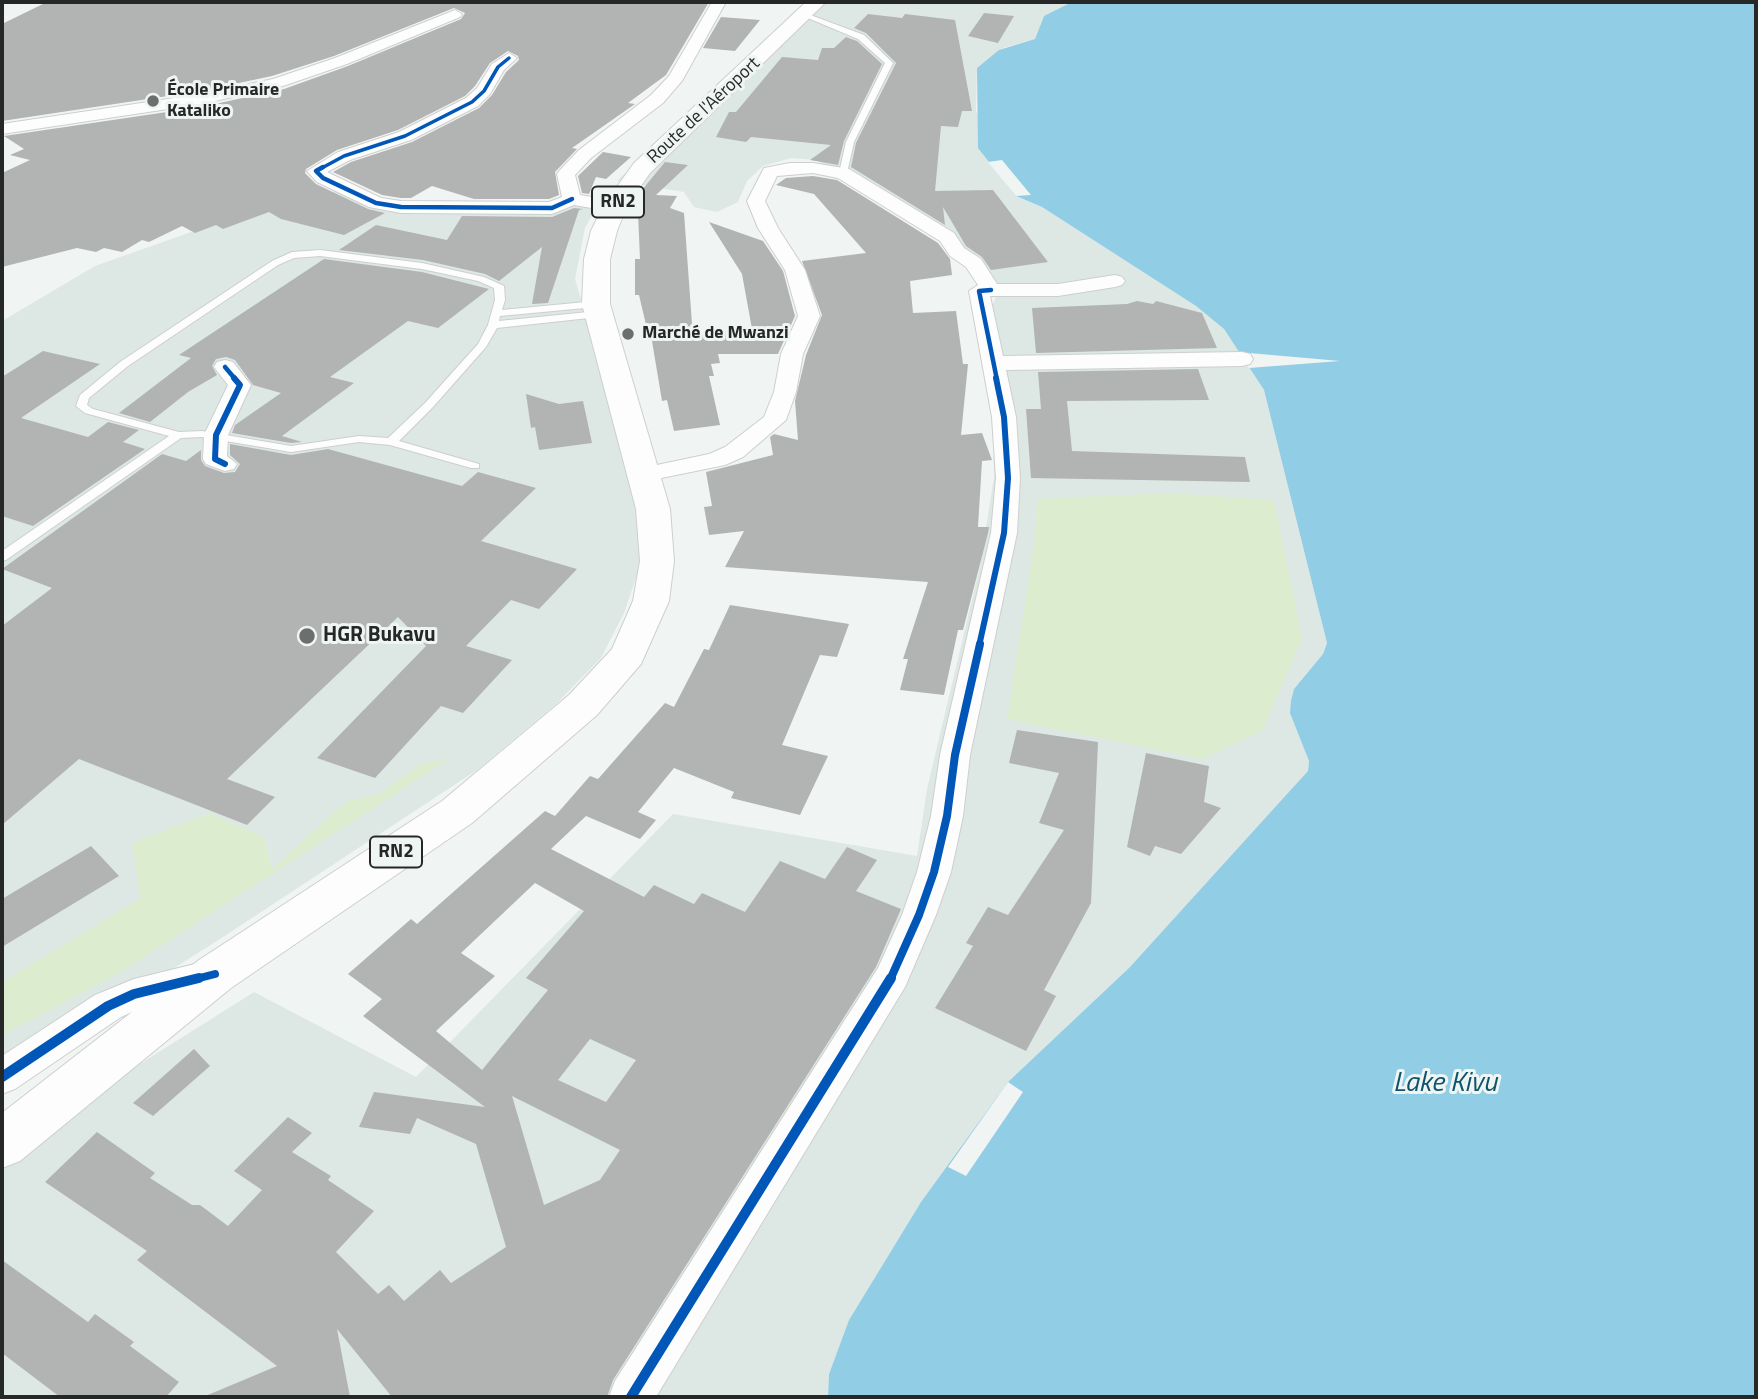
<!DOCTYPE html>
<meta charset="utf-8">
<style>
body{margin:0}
#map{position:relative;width:1758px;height:1399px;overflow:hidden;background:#f0f4f2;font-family:"Titillium Web",sans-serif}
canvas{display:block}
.frame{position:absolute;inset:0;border:4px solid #262828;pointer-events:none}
</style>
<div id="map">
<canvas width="1758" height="1399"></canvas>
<div class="frame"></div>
</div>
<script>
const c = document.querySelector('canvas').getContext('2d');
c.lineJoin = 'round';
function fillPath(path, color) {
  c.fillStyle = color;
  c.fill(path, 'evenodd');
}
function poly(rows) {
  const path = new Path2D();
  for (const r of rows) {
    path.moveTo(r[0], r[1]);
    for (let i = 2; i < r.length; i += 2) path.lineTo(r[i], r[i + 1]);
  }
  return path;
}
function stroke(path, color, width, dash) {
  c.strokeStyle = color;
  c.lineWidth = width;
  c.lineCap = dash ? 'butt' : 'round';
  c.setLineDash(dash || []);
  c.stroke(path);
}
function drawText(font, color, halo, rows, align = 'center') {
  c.font = font + ' "Titillium Web",sans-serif';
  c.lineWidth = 6;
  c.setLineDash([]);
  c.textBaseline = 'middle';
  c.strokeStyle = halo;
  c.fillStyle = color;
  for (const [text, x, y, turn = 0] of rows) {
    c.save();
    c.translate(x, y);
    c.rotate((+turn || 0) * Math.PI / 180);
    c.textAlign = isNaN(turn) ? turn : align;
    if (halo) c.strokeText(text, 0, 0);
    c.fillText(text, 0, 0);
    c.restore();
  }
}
fillPath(poly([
 [810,2,1072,2,1044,16,1035,39,1003,48,977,68,976,111,1016,196,1042,207,1196,306,1224,329,1264,390,1327,643,1323,654,1294,689,1291,713,1309,761,1308,771,1278,807,1130,967,1008,1082,921,1202,849,1320,829,1374,828,1397,2,1397,2,1151,254,992,416,1077,673,814,917,856,927,789,980,566,994,477,992,307,997,294,964,251,816,160,791,158,763,166,747,181,738,202,717,212,694,207,684,192,617,181],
 [345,189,376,203,496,209,572,199,599,203,585,228,575,279,597,354,631,437,643,557,624,613,601,658,557,703,477,770,220,939,2,1077,2,321,95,266,242,214]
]), '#dde8e4');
fillPath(poly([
 [1168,493,1274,500,1302,638,1262,731,1202,759,1007,719,1035,539,1037,499],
 [449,759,116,975,2,1035,2,982,141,898,132,843,209,813,264,837,272,869,347,801,379,794,421,764]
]), '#dcedcf');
fillPath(poly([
 [1072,2,1756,2,1756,1397,828,1397,829,1374,849,1320,921,1202,1008,1082,1130,967,1308,771,1309,761,1290,713,1291,701,1294,689,1323,654,1327,643,1264,390,1224,329,1196,306,1042,207,1016,196,978,148,977,68,999,50,1035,39,1044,16]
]), '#91cde5');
fillPath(poly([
 [1002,160,1031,195,1016,196,988,162],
 [1238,352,1340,361,1249,368],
 [1008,1082,1023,1092,966,1176,948,1167]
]), '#f0f4f2');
fillPath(poly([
 [47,2,709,2,666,75,628,103,635,104,572,148,577,149,555,172,559,195,549,199,474,199,432,186,411,198,401,198,382,195,333,172,351,162,412,142,479,108,492,95,506,72,519,60,518,56,508,51,490,63,475,86,465,96,398,130,337,150,306,169,305,173,316,184,368,209,385,213,344,235,281,219,269,212,223,229,216,225,195,233,182,226,149,242,142,240,122,252,104,248,96,252,77,248,2,267,2,173,30,160,10,155,24,149,4,136,201,107,284,89,348,66,461,19,465,13,454,8,334,56,272,76,201,91,2,121,2,24],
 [984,13,1014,16,998,43,968,36],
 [868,14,902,18,905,14,955,20,972,111,962,111,958,127,941,126,935,191,993,190,1048,262,991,270,982,257,966,246,943,207,945,225,851,167,856,143,896,63,866,33,854,28],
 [721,17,760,20,735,51,703,48],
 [846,37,857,41,882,64,844,141,838,165,810,160,831,145,751,137,746,142,716,137,729,112,736,112,782,57,818,60,822,48,834,48],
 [603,152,631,157,606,179,596,177,589,194,582,193,578,176],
 [665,162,688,165,656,195,677,196,670,208,684,213,692,324,700,323,702,334,752,329,742,274,709,222,763,241,783,271,795,316,778,354,718,354,720,363,711,364,714,376,709,376,720,425,674,431,667,400,662,401,650,329,647,329,639,295,635,295,635,259,640,259,638,213,642,205,642,190],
 [813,176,837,180,938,243,950,259,952,275,910,281,913,313,956,311,963,364,968,364,961,435,982,433,992,460,982,461,978,527,989,527,988,533,963,630,958,630,944,695,900,690,908,659,903,659,928,582,725,567,744,531,709,535,704,507,712,506,706,472,773,455,770,437,774,434,798,440,795,401,806,355,822,315,802,261,866,253,814,194,776,185,786,178],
 [574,208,583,209,579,210,548,303,532,304,542,247,499,281,485,274,423,260,339,250,376,225,447,240,462,216,552,217],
 [324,259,422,272,489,289,438,328,408,321,330,377,354,383,282,436,302,442,291,443,232,433,235,425,281,393,253,385,235,360,226,357,216,359,212,366,217,375,188,392,150,422,119,413,191,358,179,355],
 [1137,301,1153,304,1156,301,1202,313,1217,348,1036,353,1032,308,1127,304],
 [43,351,100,364,21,418,88,437,108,422,139,430,123,442,145,449,33,526,2,516,2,377],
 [1198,369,1209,400,1067,401,1072,451,1245,457,1250,482,1031,478,1026,409,1041,409,1038,372],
 [526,394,559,404,583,401,592,443,539,450,535,427,531,428],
 [230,444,291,455,328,449,462,486,478,472,536,488,481,541,577,569,539,609,511,600,466,646,512,660,463,713,441,706,375,778,317,758,426,646,398,617,227,779,275,797,247,825,79,759,2,825,2,626,52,588,2,569,162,454,186,461,201,450,201,460,205,466,224,473,235,472,240,464,230,455],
 [730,605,849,624,837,657,820,655,782,745,828,756,800,815,731,798,734,792,674,768,638,812,656,820,640,839,586,816,551,849,644,897,654,885,694,904,702,893,745,912,780,861,825,879,847,847,877,860,856,891,901,909,876,967,613,1380,607,1397,392,1397,337,1329,350,1397,203,1397,277,1366,137,1260,147,1251,45,1182,97,1132,155,1173,150,1178,192,1205,200,1205,228,1226,262,1190,234,1171,288,1117,312,1133,292,1152,331,1176,328,1180,374,1211,336,1252,378,1294,389,1285,404,1301,440,1270,451,1283,506,1247,476,1144,417,1118,410,1134,359,1127,374,1092,485,1107,363,1016,382,999,348,974,411,919,417,924,545,811,555,816,590,776,598,779,665,703,674,707,704,649,709,650],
 [535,883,584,911,526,978,548,990,482,1070,436,1031,495,976,461,953],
 [590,1039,636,1060,606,1102,558,1080],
 [512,1096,620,1150,600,1180,544,1205],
 [1017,730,1098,742,1091,903,1044,990,1056,996,1026,1051,935,1008,973,946,966,943,988,907,1008,915,1064,830,1039,823,1059,773,1009,763],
 [1146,753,1209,766,1204,802,1221,808,1181,854,1155,846,1150,856,1127,847],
 [91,846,119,876,2,947,2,899],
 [194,1049,210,1066,153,1116,133,1103],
 [2,1260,88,1322,95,1314,134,1342,130,1346,179,1382,166,1397,60,1397,2,1353]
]), '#b1b4b3');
const service = poly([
 [805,13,864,35,893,63,854,142,847,173,843,176,839,173,846,142,885,63,858,39,803,16,805,13],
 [320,250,422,263,484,277,504,286,505,300,502,310,596,301,601,304,596,307,500,316,499,321,598,311,603,314,598,317,497,328,486,347,433,407,399,441,479,464,479,468,471,468,390,445,359,442,291,452,202,437,181,438,6,560,2,561,2,551,169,436,85,413,76,406,80,395,120,362,272,261,292,252,320,250],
 [320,256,422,269,478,281,494,288,495,300,488,325,478,344,425,403,388,438,359,436,291,446,202,431,179,432,93,409,87,405,89,398,128,366,278,265,294,258,320,256]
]);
const minor = poly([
 [712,2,726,2,682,81,663,103,591,158,575,175,580,195,622,202,624,206,622,210,615,212,574,205,552,214,401,213,369,207,317,182,307,171,338,152,399,132,466,98,477,88,492,64,509,53,517,58,504,70,490,94,478,106,411,140,350,160,327,172,381,198,401,201,549,202,562,197,557,174,560,170,579,150,651,95,669,76,712,2],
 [455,10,462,14,460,17,347,64,283,86,201,104,2,134,2,124,201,94,273,79,335,58,455,10],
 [790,163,813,163,849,169,954,233,964,248,981,259,997,284,1058,284,1115,275,1122,277,1125,281,1122,285,1115,287,1058,296,990,296,1003,356,1242,352,1250,354,1253,359,1250,364,1242,366,1006,370,1016,417,1020,478,1017,533,970,755,963,816,951,872,936,915,905,987,656,1397,609,1397,615,1381,878,968,902,915,917,872,931,816,940,755,991,533,996,478,992,417,969,291,978,285,966,267,950,256,940,241,838,178,813,173,777,176,765,201,778,228,805,270,820,316,803,354,796,392,786,420,743,457,725,465,642,482,633,480,630,475,633,470,709,454,725,447,764,417,774,392,781,354,798,316,785,270,758,228,747,201,764,168,790,163],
 [225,360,233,362,251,385,228,435,227,456,237,464,234,469,225,471,206,464,203,459,204,435,228,385,214,367,217,362,225,360],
 [203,962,216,966,221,977,216,988,141,1008,121,1017,15,1089,2,1094,2,1056,95,995,134,979,203,962]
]);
const trunk = poly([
 [806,2,826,2,650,173,627,206,617,231,610,259,610,304,670,509,674,561,669,601,641,664,597,715,472,823,231,988,20,1161,2,1168,2,1113,199,960,442,801,569,695,612,649,633,601,640,561,636,509,582,304,584,259,591,231,603,206,634,163,806,2]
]);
stroke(service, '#cdcfce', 2);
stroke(minor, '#cdcfce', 2);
stroke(trunk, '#cdcfce', 2);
fillPath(service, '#fdfdfd');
fillPath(minor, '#fdfdfd');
fillPath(trunk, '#fdfdfd');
stroke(poly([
 [320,169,344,156,405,136,472,102,484,91,498,67,509,58]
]), '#0057b8', 3.5);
stroke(poly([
 [323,167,316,171,323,178,376,203,401,207,552,208,572,199],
 [991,290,979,291,997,380],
 [225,367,236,380]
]), '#0057b8', 4.5);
stroke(poly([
 [225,464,215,459,216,435,240,385,234,378],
 [979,646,1004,533,1008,478,1004,417,996,378]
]), '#0057b8', 6);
stroke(poly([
 [192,980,215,974],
 [890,980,919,915,934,872,947,816,955,755,980,644]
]), '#0057b8', 8);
stroke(poly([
 [2,1077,108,1006,134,994,199,978],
 [631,1397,891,978]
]), '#0057b8', 10);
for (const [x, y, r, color] of [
 [153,101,7,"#6d6f6f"],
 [628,334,7,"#6d6f6f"],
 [307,636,9,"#6d6f6f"]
]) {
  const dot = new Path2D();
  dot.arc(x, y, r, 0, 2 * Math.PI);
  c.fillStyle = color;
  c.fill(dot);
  stroke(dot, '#eff5f3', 2.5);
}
drawText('bold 18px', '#262828', '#eff5f3', [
 ["École Primaire",167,91],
 ["Kataliko",167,112],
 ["Marché de Mwanzi",642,334]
], 'left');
drawText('18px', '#262828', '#eff5f3', [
 ["Route de l'Aéroport",704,111,-43]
]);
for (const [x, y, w] of [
 [618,202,52],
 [396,852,52]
]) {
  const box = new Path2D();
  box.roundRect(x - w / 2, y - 15.5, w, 31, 5);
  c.fillStyle = '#eff5f3';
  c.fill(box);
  stroke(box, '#262828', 2);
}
drawText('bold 19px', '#262828', null, [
 ["RN2",618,202],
 ["RN2",396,852]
]);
drawText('bold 21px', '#262828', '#eff5f3', [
 ["HGR Bukavu",323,636]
], 'left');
drawText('italic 28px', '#0f546d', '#eff5f3', [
 ["Lake Kivu",1445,1084]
]);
</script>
